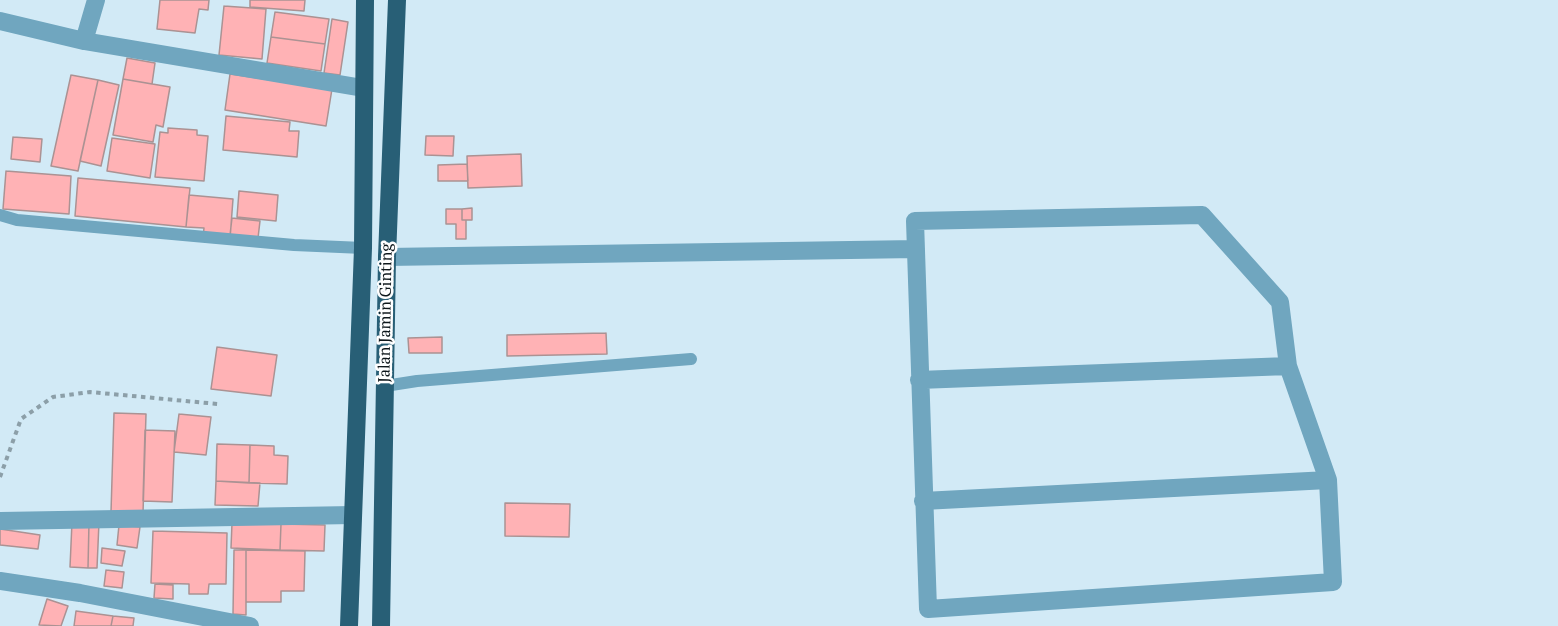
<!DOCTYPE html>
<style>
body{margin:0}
canvas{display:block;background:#d2eaf6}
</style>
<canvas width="1558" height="626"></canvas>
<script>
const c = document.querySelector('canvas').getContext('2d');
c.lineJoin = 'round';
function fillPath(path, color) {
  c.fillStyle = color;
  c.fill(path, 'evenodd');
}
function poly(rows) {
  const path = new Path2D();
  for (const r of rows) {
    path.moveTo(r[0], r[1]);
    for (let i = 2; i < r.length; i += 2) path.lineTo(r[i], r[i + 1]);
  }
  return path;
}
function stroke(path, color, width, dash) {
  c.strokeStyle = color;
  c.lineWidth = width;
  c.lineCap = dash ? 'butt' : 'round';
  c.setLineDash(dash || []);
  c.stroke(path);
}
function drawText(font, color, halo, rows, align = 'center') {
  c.font = font + ' "PT Serif",serif';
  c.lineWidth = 5;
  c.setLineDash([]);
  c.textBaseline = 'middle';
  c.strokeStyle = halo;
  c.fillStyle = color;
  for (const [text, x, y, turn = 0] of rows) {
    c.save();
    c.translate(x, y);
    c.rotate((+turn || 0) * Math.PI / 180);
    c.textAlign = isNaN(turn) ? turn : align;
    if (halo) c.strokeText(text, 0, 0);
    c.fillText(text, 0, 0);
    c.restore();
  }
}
const building = poly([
 [160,0,209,0,208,10,199,9,195,33,157,29,160,0],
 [250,0,305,0,304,11,250,7,250,0],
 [224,6,266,9,262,59,219,55,224,6],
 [275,12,329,19,325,44,271,37,275,12],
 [332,19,348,22,340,75,324,73,332,19],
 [271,37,325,44,321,71,267,63,271,37],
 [127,58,155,63,152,84,123,79,127,58],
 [230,74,332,89,326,126,225,110,230,74],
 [71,75,98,80,78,171,51,166,71,75],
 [123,79,170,87,163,127,156,125,153,142,113,135,123,79],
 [98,80,119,85,101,166,80,161,98,80],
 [226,116,290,122,289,131,299,131,297,157,223,150,226,116],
 [168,128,197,130,197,135,208,136,204,181,155,177,160,132,168,133,168,128],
 [426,136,454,136,453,156,425,155,426,136],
 [13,137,42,139,40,162,11,159,13,137],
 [112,138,155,144,150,178,107,171,112,138],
 [521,154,522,186,468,188,467,156,521,154],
 [467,164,468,181,438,181,438,165,467,164],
 [6,171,71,176,69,214,3,209,6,171],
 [78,178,190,188,186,227,75,216,78,178],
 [239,191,278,195,276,221,237,217,239,191],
 [189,195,233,199,230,239,203,237,204,228,186,227,189,195],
 [472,208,472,220,462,220,462,209,472,208],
 [446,209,462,209,462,220,466,220,466,239,456,239,456,224,446,224,446,209],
 [232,218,260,221,258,238,230,235,232,218],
 [606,333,607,354,507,356,507,335,606,333],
 [442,337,442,353,409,353,408,338,442,337],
 [217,347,277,355,271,396,211,389,217,347],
 [114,413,146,414,143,513,111,512,114,413],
 [179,414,211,417,206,455,174,452,179,414],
 [145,430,175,431,172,502,143,501,145,430],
 [217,444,250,445,249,483,216,481,217,444],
 [250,445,274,446,274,455,288,456,287,484,249,483,250,445],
 [216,481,260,483,258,506,215,505,216,481],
 [505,503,570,504,569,537,505,536,505,503],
 [72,522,89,522,88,568,70,567,72,522],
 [89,522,99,522,97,568,88,568,89,522],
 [232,523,281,524,280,550,231,548,232,523],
 [281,524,325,525,324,551,280,550,281,524],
 [119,525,140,527,137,548,117,545,119,525],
 [0,529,40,535,38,549,0,545,0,529],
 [153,531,227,533,226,584,209,584,208,594,189,594,189,584,151,583,153,531],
 [102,548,125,551,122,566,101,563,102,548],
 [234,550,246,550,246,615,233,614,234,550],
 [246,550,305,551,304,591,281,591,281,602,246,602,246,550],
 [106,570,124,572,122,588,104,586,106,570],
 [155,584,173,585,173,599,154,598,155,584],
 [47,599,68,606,61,626,39,625,47,599],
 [76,611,113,616,111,626,74,626,76,611],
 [113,616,134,618,133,626,111,626,113,616]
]);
fillPath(building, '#ffb2b5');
stroke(building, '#ab9293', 1.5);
stroke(poly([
 [0,477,21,419,53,397,90,392,218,404]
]), '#8c9fa8', 4, [4.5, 4.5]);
stroke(poly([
 [0,215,17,220,294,245,363,248],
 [385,386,417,381,691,359]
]), '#70a6bf', 12);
stroke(poly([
 [0,21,84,41,363,88],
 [84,41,96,0],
 [1202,215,1280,302,1288,366,1328,480,1333,582,928,609,915,221,1202,215],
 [387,257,916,249],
 [919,380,1288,366],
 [923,501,1328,480],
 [0,521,353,515],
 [0,581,80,593,250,626]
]), '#70a6bf', 18);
stroke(poly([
 [349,626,363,248,365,0],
 [381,626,387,257,397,0]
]), '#285f76', 18);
drawText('16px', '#0e171b', '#fff', [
 ["Jalan Jamin Ginting",386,313,-89]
]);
</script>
